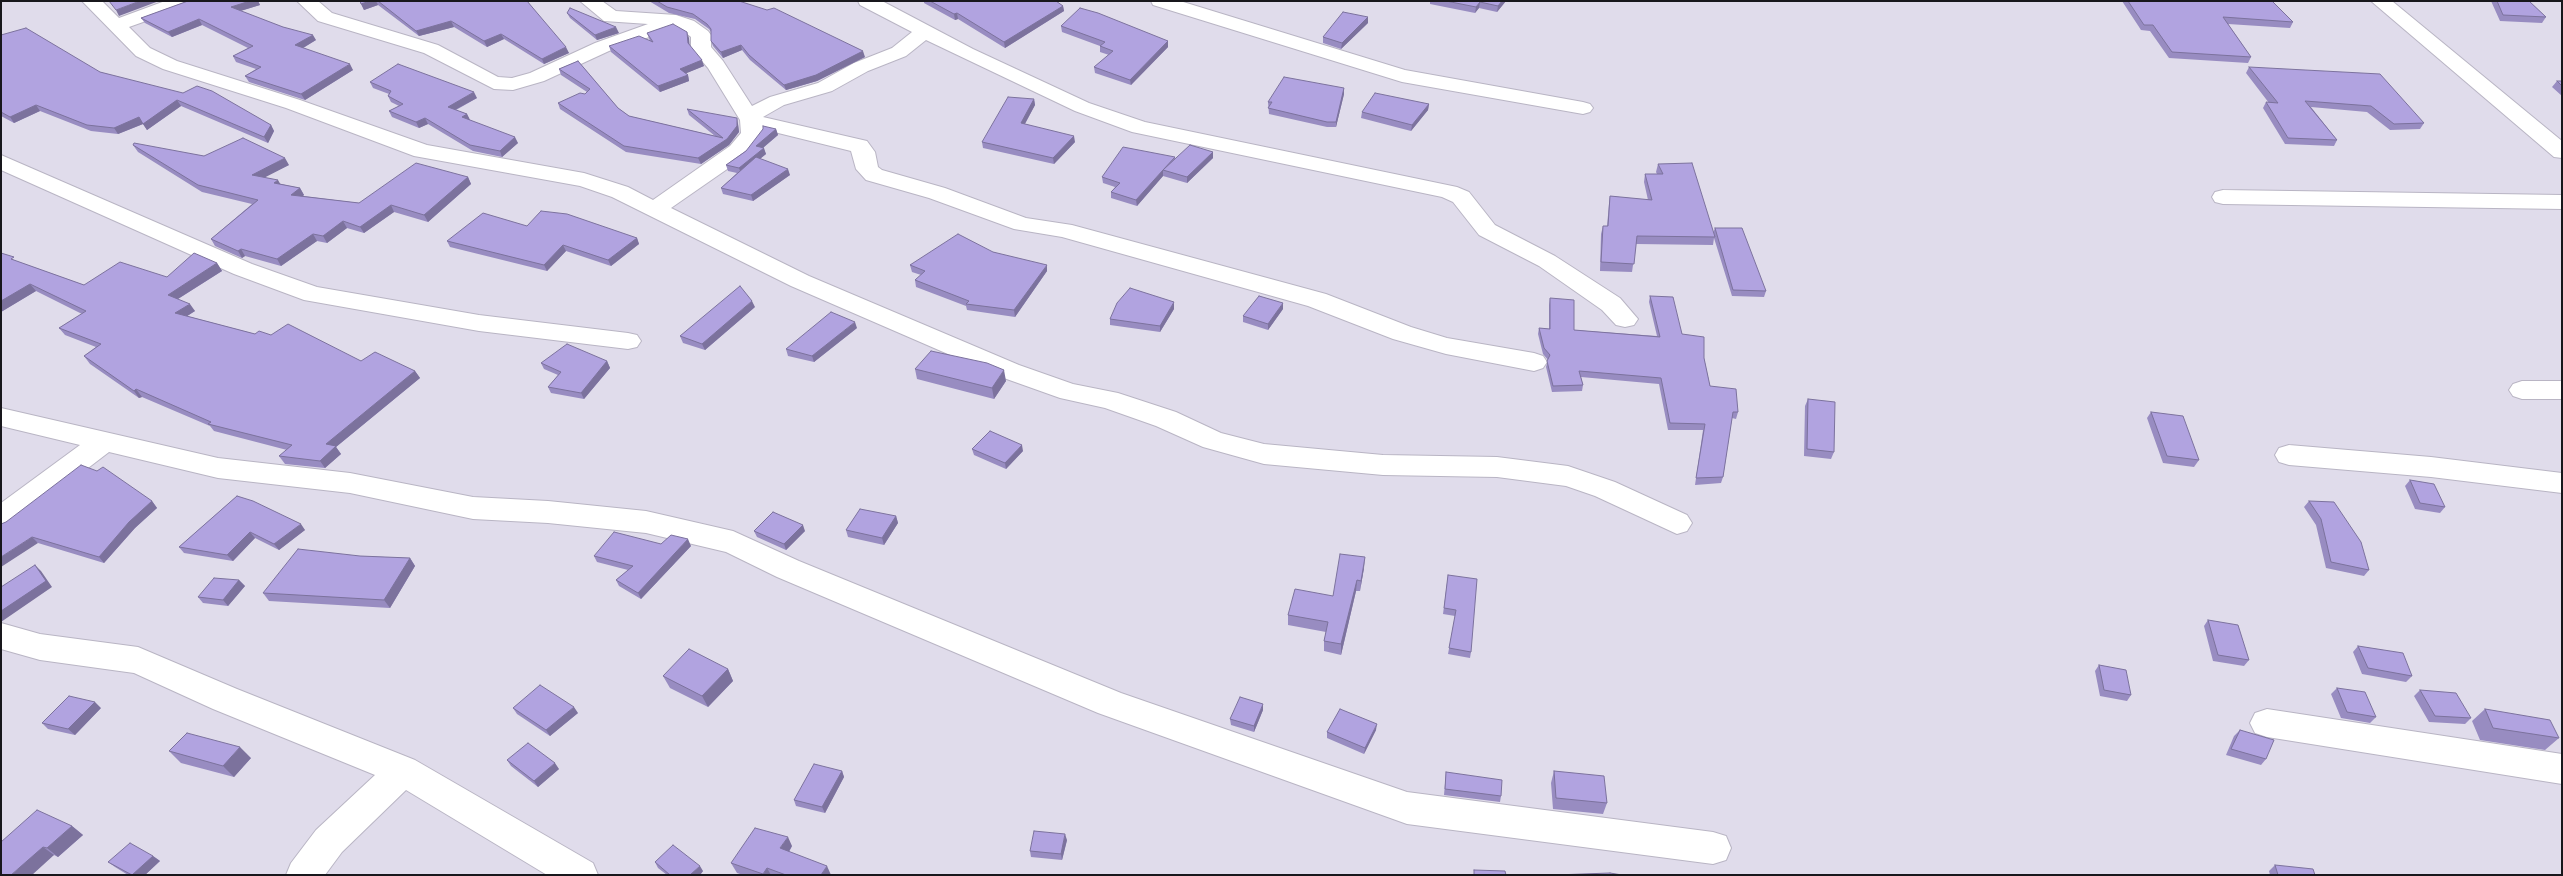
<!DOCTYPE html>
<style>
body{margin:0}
#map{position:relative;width:2563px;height:876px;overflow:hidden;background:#e0dceb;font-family:Commissioner,sans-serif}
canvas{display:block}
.frame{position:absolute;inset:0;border:2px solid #18171c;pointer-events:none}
</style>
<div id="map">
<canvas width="2563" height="876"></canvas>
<div class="frame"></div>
</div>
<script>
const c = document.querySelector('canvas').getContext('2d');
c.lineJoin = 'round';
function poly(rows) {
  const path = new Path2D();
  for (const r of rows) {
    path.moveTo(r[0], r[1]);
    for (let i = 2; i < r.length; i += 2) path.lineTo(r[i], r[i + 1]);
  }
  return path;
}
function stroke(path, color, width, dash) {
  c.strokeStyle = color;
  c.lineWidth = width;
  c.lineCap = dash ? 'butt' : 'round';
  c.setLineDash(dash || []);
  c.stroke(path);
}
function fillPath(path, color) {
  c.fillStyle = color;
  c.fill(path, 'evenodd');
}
const minor = poly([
 [82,1,102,1,119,18,165,1,193,1,191,5,129,27,150,48,177,61,300,100,427,145,584,173,628,187,653,200,730,146,741,133,740,120,708,68,691,48,691,37,681,29,675,28,609,51,544,81,513,90,494,89,424,53,318,21,297,1,318,1,332,13,438,45,498,77,512,78,530,73,595,43,648,24,604,21,580,1,602,1,616,11,676,15,694,21,708,31,711,35,711,47,723,61,752,106,770,97,818,83,854,63,892,48,912,32,860,5,858,1,882,1,973,49,1089,103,1145,122,1457,187,1469,192,1495,225,1555,256,1620,298,1638,319,1634,325,1625,327,1616,325,1602,310,1539,266,1479,235,1453,202,1442,197,1132,132,1075,111,926,40,906,56,868,71,832,91,784,105,763,117,867,141,875,152,878,167,882,170,945,188,1026,218,1072,225,1326,294,1411,327,1447,338,1534,353,1543,356,1547,362,1543,368,1534,371,1446,354,1393,339,1308,306,1062,237,1014,229,929,198,866,180,856,169,851,151,762,129,763,134,746,156,671,208,809,276,1019,365,1073,384,1118,393,1176,412,1221,433,1264,444,1383,455,1497,457,1568,466,1615,482,1687,515,1692,523,1687,531,1677,534,1595,496,1566,486,1497,477,1383,475,1264,464,1203,447,1156,426,1105,408,1060,398,1001,377,791,286,612,197,580,186,414,156,286,108,163,69,136,56,82,1],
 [1151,1,1180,1,1405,70,1583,102,1590,104,1593,108,1590,112,1583,114,1402,82,1153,5,1151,1],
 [2371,1,2392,1,2562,141,2562,158,2554,157,2371,1],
 [1,155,252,264,317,287,479,315,628,333,637,335,641,341,637,347,628,349,479,331,304,300,234,274,1,170,1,155],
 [2223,190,2562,195,2562,209,2223,204,2215,202,2212,197,2215,192,2223,190],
 [2522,381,2562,381,2562,399,2522,399,2513,396,2509,390,2513,384,2522,381],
 [1,408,218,458,350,473,473,497,548,501,646,511,733,531,799,561,1121,693,1407,792,1713,832,1726,836,1731,848,1726,860,1713,864,1407,824,1098,713,777,577,726,552,646,533,548,523,473,519,350,493,218,478,109,452,11,527,1,530,1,503,80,445,1,426,1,408],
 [2289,445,2431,457,2562,473,2562,493,2431,477,2289,465,2279,462,2275,455,2279,448,2289,445],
 [1,623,40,634,138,647,237,689,415,760,593,863,598,875,547,875,406,790,342,852,325,875,286,875,291,863,316,830,375,775,213,709,134,673,40,660,1,649,1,623],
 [2267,709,2562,754,2562,784,2267,737,2255,733,2250,723,2255,713,2267,709]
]);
stroke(minor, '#b9b5c4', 2);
fillPath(minor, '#fff');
fillPath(poly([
 [188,1,258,1,260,5,240,11,316,40,303,48,353,70,305,100,249,82,245,76,256,69,236,62,233,56,248,48,202,25,172,37,145,23,141,18],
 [360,1,527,1,569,53,544,64,504,39,487,47,454,27,419,36,378,5,364,10],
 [649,1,739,1,865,57,817,81,786,90,750,60,742,50,723,58,713,46,711,41,711,32,709,29,695,19,669,13],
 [924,1,1056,1,1063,6,1064,11,1005,48,958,19,955,20,924,3],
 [1430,1,1506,1,1497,12,1479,8,1475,13,1430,4],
 [2122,1,2272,1,2293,22,2290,28,2228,24,2251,57,2248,63,2169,58,2150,31,2141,30],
 [2491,1,2529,1,2546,17,2542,23,2500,21],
 [567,13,619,33,597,40,570,18],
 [1368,23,1341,49,1323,43,1323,37],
 [1061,26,1168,41,1168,47,1131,85,1095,73,1094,67,1109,55,1100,52,1100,46,1062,32],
 [647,33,689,38,689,46,704,66,686,73,688,75,689,81,660,92,611,52,609,46,650,41],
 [1,35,100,72,271,125,274,131,268,143,181,106,147,130,143,124,118,134,91,131,40,111,14,123,1,116],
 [578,61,618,108,629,116,715,136,689,115,687,109,738,124,739,132,729,145,701,164,626,152,560,109,558,103,585,94,587,92,561,75,559,69],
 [2249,67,2424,123,2420,129,2390,130,2367,112,2311,107,2337,140,2334,146,2285,144,2263,108,2266,102,2269,103,2246,73],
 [2557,81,2562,81,2562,96,2552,87],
 [370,82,477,98,456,110,467,114,470,120,518,143,502,157,473,151,428,124,419,128,392,117,389,111,399,106,391,102,388,96,389,94,373,88],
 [1344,88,1344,94,1336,127,1327,127,1269,114,1268,102],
 [1034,99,1035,105,1025,124,1075,142,1054,164,983,148,982,142],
 [1429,104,1428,110,1411,131,1361,118,1362,112],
 [776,129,778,135,763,148,766,154,760,159,790,175,753,201,723,194,721,188,737,173,728,171,726,165],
 [133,145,204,156,289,165,264,177,281,184,300,188,304,195,303,196,359,203,468,177,471,184,428,222,394,212,364,233,347,228,327,243,317,241,281,266,245,256,242,258,215,246,211,239,252,204,202,192,138,152],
 [1213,152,1213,158,1187,183,1163,176,1137,206,1111,198,1111,192,1115,187,1103,183,1102,177,1175,157,1175,159],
 [1658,164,1713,233,1715,228,1766,291,1764,297,1732,296,1714,238,1713,245,1636,244,1632,272,1600,271,1601,234,1603,226,1607,226,1609,204,1610,196,1648,200,1644,182,1645,174,1657,174,1656,172],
 [527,226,637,238,639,244,611,266,566,251,547,271,450,247,447,241],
 [993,252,1047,271,1015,317,967,310,966,306,916,287,915,280,921,275,912,272,910,265],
 [1,253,16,261,84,285,167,277,217,263,222,271,178,299,195,311,187,316,255,334,271,335,361,361,415,371,420,378,336,447,341,454,325,468,285,464,279,456,287,450,214,431,210,426,142,397,139,398,90,364,84,356,96,347,65,335,59,328,82,314,36,291,1,312],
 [1650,296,1682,334,1704,358,1710,386,1738,412,1736,419,1732,418,1723,477,1721,483,1695,485,1703,430,1668,430,1659,384,1581,377,1583,385,1582,391,1552,392,1546,367,1548,360,1543,354,1538,334,1539,328,1549,329,1549,305,1550,298,1574,330,1657,336,1649,302],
 [755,307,705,350,683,343,680,336],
 [1174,309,1160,332,1110,325,1110,319],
 [1283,309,1268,330,1243,322,1243,316],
 [857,328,814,362,788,356,786,349],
 [607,361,610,368,584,399,551,393,548,387,558,375,544,369,541,363],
 [915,369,1006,381,994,399,917,379],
 [1808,399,1834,452,1831,459,1804,456,1805,406],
 [2151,412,2199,460,2194,467,2163,463,2147,418],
 [972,449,1023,451,1006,469,974,455],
 [2410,480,2445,507,2440,513,2415,509,2405,486],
 [237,496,305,530,279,550,255,538,233,561,184,553,179,547],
 [152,501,157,508,135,528,104,563,38,543,1,524],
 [2309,501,2369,570,2364,576,2326,568,2316,525,2304,507],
 [896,516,898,523,884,545,848,537,846,530],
 [754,531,805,531,786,550,757,537],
 [661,544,691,546,641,599,619,586,616,580,628,570,597,562,594,556],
 [360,556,410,558,415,566,390,608,269,601,263,593],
 [1364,568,1360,591,1356,591,1341,655,1324,651,1324,641,1326,632,1288,625,1288,615,1333,596],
 [1448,575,1471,652,1470,658,1448,654,1455,616,1443,614],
 [239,580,245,586,228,606,203,603,198,597],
 [2208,620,2249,660,2244,666,2213,661,2204,626],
 [2358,646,2412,676,2406,682,2362,674,2353,652],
 [2099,665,2131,695,2127,701,2100,696,2095,671],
 [728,669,733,681,708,707,670,688,663,676],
 [2337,688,2376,717,2370,723,2341,718,2331,694],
 [2420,690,2471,718,2465,724,2429,722,2414,696],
 [101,708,75,735,48,729,42,723],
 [513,708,578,713,550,736,517,714],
 [2485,709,2559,738,2545,750,2480,740,2472,721],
 [1263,710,1254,732,1231,725,1230,719],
 [1376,730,1364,754,1327,738,1327,732],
 [2240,730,2266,759,2261,765,2226,755,2234,736],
 [169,751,251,758,234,777,181,763],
 [507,760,559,769,538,787,511,766],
 [842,771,844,777,825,813,796,806,794,800],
 [1554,771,1607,803,1603,814,1553,809,1551,783],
 [1446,772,1501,796,1500,802,1444,795],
 [72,826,83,835,58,857,54,855,1,875],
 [1067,840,1062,860,1031,857,1030,851],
 [792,846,789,852,831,875,743,875,737,873,731,863],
 [153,856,160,861,145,875,128,875,115,867,108,862],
 [655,862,703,871,700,875,667,875,658,868],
 [2275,865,2315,875,2270,875,2269,871]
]), '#988cc1');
fillPath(poly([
 [140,1,159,1,119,16,116,10],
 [250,1,258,1,260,5,234,13,231,7],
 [370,1,376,1,378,5,364,10,361,4],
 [1502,1,1506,1,1497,12,1498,6],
 [1480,2,1479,8,1475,13,1476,7],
 [1063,6,1064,11,1005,48,1004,42],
 [957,13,958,19,955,20,954,14],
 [1368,17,1368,23,1341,49,1342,43],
 [199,19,202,25,172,37,168,32],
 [451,21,454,27,419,36,416,31],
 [616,27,619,33,597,40,595,35],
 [687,32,689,38,690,49,688,43],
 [501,34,504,39,487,47,484,41],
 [313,35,316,40,298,51,295,45],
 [1168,41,1168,47,1131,85,1130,80],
 [741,45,742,50,723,58,721,52],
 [566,47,569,53,544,64,542,59],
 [863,51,865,57,817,81,786,90,784,85],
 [702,60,704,66,682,75,680,69],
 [350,64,353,70,305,100,301,94],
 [688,75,689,81,660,92,658,86],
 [1344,88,1344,94,1336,127,1336,122],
 [474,92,477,98,451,112,448,107],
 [1034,99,1035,105,1022,129,1021,123],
 [177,100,181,106,147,130,143,124,118,134,114,128],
 [1429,104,1428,110,1411,131,1412,125],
 [36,105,40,111,14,123,10,117],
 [467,114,470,120,465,123,462,117],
 [425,118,428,124,419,128,416,122],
 [737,118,738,124,739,132,729,145,701,164,698,158,727,139],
 [271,125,274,131,268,143,264,137],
 [776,129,778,135,758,152,756,146],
 [1074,136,1075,142,1054,164,1053,158],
 [515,137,518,143,502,157,500,151],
 [764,148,766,154,741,174,739,168],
 [1213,152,1213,158,1187,183,1187,177],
 [285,158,289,165,256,182,252,175],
 [788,169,790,175,753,201,751,195],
 [1163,170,1163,176,1137,206,1136,200],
 [468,177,471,184,428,222,424,215],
 [278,180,282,187,274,183],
 [300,188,304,195,295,202,291,195],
 [391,205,394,212,364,233,360,227],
 [343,221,347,228,327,243,323,236],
 [313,234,317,241,281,266,277,259],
 [637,238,639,244,611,266,608,260],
 [563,245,566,251,547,271,544,265],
 [241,249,245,256,242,258,238,251],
 [217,263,222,271,173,302,168,295],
 [1047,265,1047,271,1015,317,1014,310],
 [30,284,36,291,1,312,1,301],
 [752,301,755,307,705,350,702,344],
 [1174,302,1174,309,1160,332,1160,326],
 [1283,303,1283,309,1268,330,1268,324],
 [190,304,195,311,181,320,175,313],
 [855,322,857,328,814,362,812,356],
 [607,361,610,368,584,399,581,393],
 [1004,370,1006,381,994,399,992,388],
 [415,371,420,378,336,447,341,454,325,468,320,461,326,444],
 [136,389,142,397,139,398,134,391],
 [1022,445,1023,451,1006,469,1005,463],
 [152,501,157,508,135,528,104,563,99,557,129,522],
 [896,516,898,523,884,545,882,538],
 [301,524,305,530,279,550,274,544],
 [803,525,805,531,786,550,784,544],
 [250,532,255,538,233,561,227,555],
 [32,537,38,543,1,567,1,557],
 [688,539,691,546,641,599,638,593],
 [1365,557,1364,568,1360,591,1361,581],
 [410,558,415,566,390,608,384,600],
 [35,565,41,571,52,587,1,622,1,611],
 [239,580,245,586,228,606,223,600],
 [1357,580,1356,591,1341,655,1341,644],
 [728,669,733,681,708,707,702,696],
 [95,702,101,708,75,735,68,729],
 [1263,704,1263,710,1254,732,1254,726],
 [574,707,578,713,550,736,546,730],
 [1377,724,1376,730,1364,754,1365,748],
 [240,747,251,758,234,777,223,766],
 [555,763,559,769,538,787,534,781],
 [842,771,844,777,825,813,822,807],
 [72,826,83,835,58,857,47,848],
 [1065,834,1067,840,1062,860,1061,854],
 [788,837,792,846,785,858,780,848],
 [43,847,54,855,32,875,11,875],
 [153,856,160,861,145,875,132,875],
 [700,866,703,871,700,875,690,875],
 [827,866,831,875,821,875],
 [767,868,771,875,763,875]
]), '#7c729d');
const building = poly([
 [109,1,140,1,116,10,109,1],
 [188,1,250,1,231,7,283,27,313,35,295,45,350,64,301,94,245,76,261,67,233,56,253,46,199,19,168,32,141,18,188,1],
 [360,1,370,1,361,4,360,1],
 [378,1,527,1,566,47,542,59,501,34,484,41,451,21,416,31,378,1],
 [657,1,739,1,767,10,774,8,863,51,816,75,784,85,749,55,741,45,721,52,711,41,711,29,707,24,693,14,667,7,657,1],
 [930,1,1056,1,1063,6,1004,42,957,13,954,14,930,1],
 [1446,1,1502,1,1498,6,1480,2,1476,7,1446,1],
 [2128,1,2272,1,2293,22,2223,17,2251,57,2172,52,2153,25,2144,25,2128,1],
 [2497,1,2529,1,2546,17,2503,15,2497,1],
 [570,8,616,27,595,35,567,13,570,8],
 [1080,8,1098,13,1168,41,1130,80,1094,67,1113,51,1100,46,1105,42,1061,26,1080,8],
 [1343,12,1368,17,1342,43,1323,37,1343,12],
 [673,24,687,32,688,43,702,60,680,69,688,75,658,86,609,46,639,36,653,42,647,33,673,24],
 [26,28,100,72,183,93,197,86,212,91,271,125,264,137,177,100,143,124,139,117,114,128,87,125,36,105,10,117,1,112,1,35,26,28],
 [578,61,618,108,629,116,723,138,687,109,737,118,737,126,727,139,698,158,624,146,558,103,580,93,585,94,590,89,559,69,578,61],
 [398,64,474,92,448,107,467,114,462,117,515,137,500,151,470,145,425,118,416,122,389,111,403,104,388,96,391,91,370,82,398,64],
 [2249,67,2380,74,2424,123,2394,124,2371,106,2305,101,2337,140,2288,138,2266,102,2278,103,2249,67],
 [1284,77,1344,88,1336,122,1327,122,1268,108,1272,102,1268,102,1284,77],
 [2557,81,2562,81,2562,86,2557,81],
 [1375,93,1429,104,1412,125,1362,112,1375,93],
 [1008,97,1034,99,1021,123,1074,136,1053,158,982,142,1008,97],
 [763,126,776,129,756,146,764,148,739,168,726,165,746,151,763,129,763,126],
 [243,138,285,158,252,175,278,180,274,183,300,188,291,195,359,203,416,163,468,177,424,215,391,205,360,227,343,221,323,236,313,234,277,259,241,249,238,251,211,239,258,200,198,185,133,145,134,143,204,156,243,138],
 [1190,145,1213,152,1187,177,1163,170,1136,200,1111,192,1120,183,1102,177,1123,147,1175,157,1163,170,1190,145],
 [756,157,788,169,751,195,721,188,756,157],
 [1692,163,1715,237,1637,236,1634,264,1601,262,1603,226,1608,226,1610,196,1652,200,1645,174,1663,174,1658,164,1692,163],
 [541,211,567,214,637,238,608,260,563,245,544,265,447,241,483,213,527,226,541,211],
 [1715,228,1742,228,1766,291,1733,290,1715,228],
 [958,234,993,252,1047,265,1014,310,966,304,969,301,915,280,925,271,910,265,958,234],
 [1,253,14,257,11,259,84,285,120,262,167,277,194,253,217,263,168,295,190,304,175,313,255,334,259,331,271,335,288,324,361,361,375,352,415,371,326,444,336,446,320,461,279,456,292,445,208,424,211,422,136,389,134,391,84,356,101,344,59,328,86,311,30,284,1,301,1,253],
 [740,286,752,301,702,344,680,336,740,286],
 [1130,288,1174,302,1160,326,1110,319,1117,303,1130,288],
 [1259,296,1283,303,1268,324,1243,316,1259,296],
 [1650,296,1673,297,1682,334,1704,337,1704,358,1710,386,1736,389,1738,412,1733,412,1723,477,1696,478,1705,424,1670,423,1661,378,1579,371,1583,385,1553,386,1547,361,1550,355,1544,348,1539,328,1550,329,1550,298,1574,300,1574,330,1660,337,1650,296],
 [831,312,855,322,812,356,786,349,831,312],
 [567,344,607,361,581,393,548,387,561,372,541,363,567,344],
 [931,351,987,363,1004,370,992,388,915,369,931,351],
 [1808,399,1835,402,1834,452,1807,449,1808,399],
 [2151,412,2183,416,2199,460,2167,456,2151,412],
 [990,431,1022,445,1005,463,972,449,990,431],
 [81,465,97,471,103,467,152,501,129,522,99,557,32,537,1,557,1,524,6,522,81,465],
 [2410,480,2434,484,2445,507,2420,503,2410,480],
 [237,496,253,501,301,524,274,544,250,532,227,555,179,547,237,496],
 [2309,501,2334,502,2361,542,2369,570,2331,562,2321,519,2309,501],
 [860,509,896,516,882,538,846,530,860,509],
 [773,512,803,525,784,544,754,531,773,512],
 [614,532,661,544,671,535,688,539,638,593,616,580,633,566,594,556,614,532],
 [298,549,360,556,410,558,384,600,263,593,298,549],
 [1340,554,1365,557,1361,581,1357,580,1341,644,1324,641,1328,622,1288,615,1295,589,1333,596,1340,554],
 [35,565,46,581,1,611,1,587,35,565],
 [1448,575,1477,579,1471,652,1449,648,1456,610,1444,608,1448,575],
 [214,578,239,580,223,600,198,597,214,578],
 [2208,620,2238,625,2249,660,2218,655,2208,620],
 [2358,646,2403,653,2412,676,2368,668,2358,646],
 [689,649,728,669,702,696,663,676,689,649],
 [2099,665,2126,670,2131,695,2104,690,2099,665],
 [540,685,574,707,546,730,513,708,540,685],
 [2337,688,2365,692,2376,717,2347,712,2337,688],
 [2420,690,2456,693,2471,718,2435,716,2420,690],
 [69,696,95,702,68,729,42,723,69,696],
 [1240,697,1263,704,1254,726,1230,719,1240,697],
 [1340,709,1377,724,1365,748,1327,732,1340,709],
 [2485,709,2550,720,2559,738,2493,728,2485,709],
 [2240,730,2274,740,2266,759,2231,749,2240,730],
 [187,733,240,747,223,766,169,751,187,733],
 [528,743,555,763,534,781,507,760,528,743],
 [814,764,842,771,822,807,794,800,814,764],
 [1554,771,1604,776,1607,803,1556,798,1554,771],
 [1446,772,1502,780,1501,796,1445,789,1446,772],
 [37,810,72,826,47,848,43,847,11,875,1,875,1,842,37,810],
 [755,828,788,837,780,848,827,866,821,875,786,875,767,868,763,874,731,863,755,828],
 [1034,831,1065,834,1061,854,1030,851,1034,831],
 [130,843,153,856,132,875,108,862,130,843],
 [673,845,700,866,690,875,670,875,655,862,673,845],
 [2275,865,2313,869,2315,875,2278,875,2275,865],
 [1474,870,1505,871,1506,875,1474,875,1474,870],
 [1610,873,1622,875,1555,875,1610,873]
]);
fillPath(building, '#b1a3e0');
stroke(building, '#7c729d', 1);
</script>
